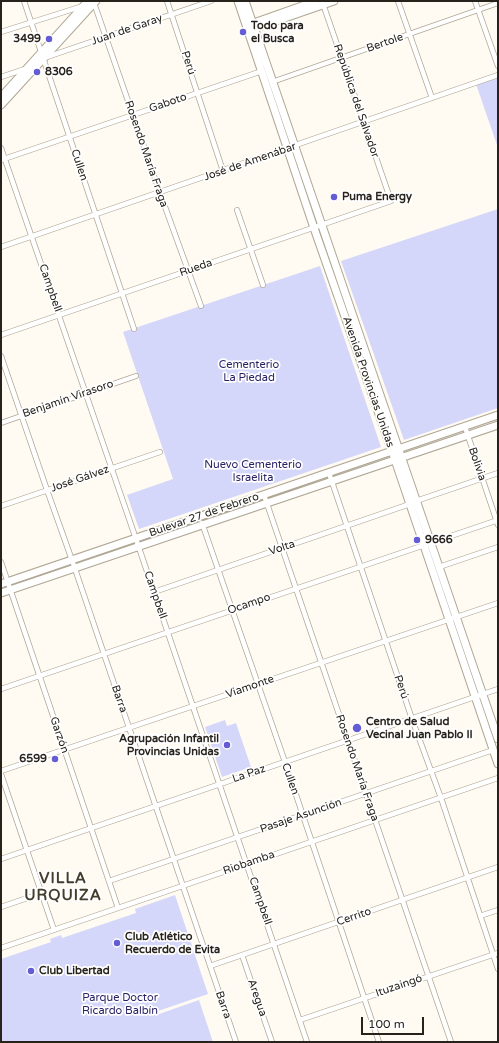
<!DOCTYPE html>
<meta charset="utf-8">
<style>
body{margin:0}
#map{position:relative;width:499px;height:1043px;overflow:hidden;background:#fffbf3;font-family:"Varela Round",sans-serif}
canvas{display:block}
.frame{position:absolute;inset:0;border:2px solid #27231c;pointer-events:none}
.scale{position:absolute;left:361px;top:1017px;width:63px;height:18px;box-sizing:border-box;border:2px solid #27231c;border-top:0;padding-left:5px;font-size:12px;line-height:14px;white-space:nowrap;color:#27231c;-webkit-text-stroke:3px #fff;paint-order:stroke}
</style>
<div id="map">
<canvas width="499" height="1043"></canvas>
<div class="frame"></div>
<div class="scale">100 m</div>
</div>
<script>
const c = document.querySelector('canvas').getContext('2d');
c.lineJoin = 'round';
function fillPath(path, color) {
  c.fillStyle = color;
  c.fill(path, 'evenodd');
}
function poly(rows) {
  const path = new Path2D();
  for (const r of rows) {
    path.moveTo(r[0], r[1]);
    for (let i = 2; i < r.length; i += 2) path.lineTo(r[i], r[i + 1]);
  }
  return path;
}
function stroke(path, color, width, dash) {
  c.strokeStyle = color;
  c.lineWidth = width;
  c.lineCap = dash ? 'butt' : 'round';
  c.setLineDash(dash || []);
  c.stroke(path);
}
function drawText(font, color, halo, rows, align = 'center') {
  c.font = font + ' "Varela Round",sans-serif';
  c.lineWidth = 3.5;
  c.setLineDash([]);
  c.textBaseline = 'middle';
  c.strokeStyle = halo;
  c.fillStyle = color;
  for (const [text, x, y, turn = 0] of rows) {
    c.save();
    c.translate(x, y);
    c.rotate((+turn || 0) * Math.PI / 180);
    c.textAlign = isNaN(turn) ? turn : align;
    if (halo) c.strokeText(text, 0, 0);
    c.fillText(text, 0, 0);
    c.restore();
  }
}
fillPath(poly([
 [498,76,498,148,476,84],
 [498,209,498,408,404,440,341,261],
 [320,266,381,447,139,529,127,495,173,479,123,332],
 [225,720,227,726,236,723,251,767,222,777,205,727],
 [175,895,208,994,158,1011,159,1014,199,1000,213,1042,1,1042,1,959,51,942,50,939,61,935,66,949,62,938,136,913,135,909]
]), '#d4d7fa');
const minor = poly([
 [24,1,134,329],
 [167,1,223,171],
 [398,1,432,98],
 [475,1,498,66],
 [94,3,160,193,201,306],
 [1,32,83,6],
 [44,58,211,1],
 [1,77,25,69],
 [272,82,498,3],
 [1,148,136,539,307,1042],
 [1,160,262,71],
 [237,210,263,285],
 [1,247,498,75],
 [1,335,391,201,322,1],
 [1,356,47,490,73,563,236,1042],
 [1,423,136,376],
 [465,427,498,525],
 [329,473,412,719,441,798,498,969],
 [264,495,451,1042],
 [416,501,498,473],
 [1,506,160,452],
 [202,523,285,762,379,1042],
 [1,562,118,908],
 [439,567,498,547],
 [154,592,410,504],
 [1,689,498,520],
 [1,771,498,603],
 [1,774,54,930],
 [1,859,498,689],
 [109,881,493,750],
 [1,907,42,893],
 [480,916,498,910],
 [1,948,498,778],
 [242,955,272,1042],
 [210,966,498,867],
 [300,1020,498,953]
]);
const secondary = poly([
 [238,1,314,228,393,454,498,764],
 [245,1,498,739],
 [248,25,316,1],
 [250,30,334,1],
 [1,584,498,415],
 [1,593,498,425]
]);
const primary = poly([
 [1,97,88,1],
 [1,105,96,1]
]);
stroke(minor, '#b0a794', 6);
stroke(secondary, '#b0a794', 9);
stroke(primary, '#b0a794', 9);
stroke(minor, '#fff', 4.5);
stroke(secondary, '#fff', 7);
stroke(primary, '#fff', 7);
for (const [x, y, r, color] of [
 [243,32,4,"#645cd5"],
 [49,39,4,"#645cd5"],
 [37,72,4,"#645cd5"],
 [334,197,4,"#645cd5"],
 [417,540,4,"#645cd5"],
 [357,728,5,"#645cd5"],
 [227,745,4,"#645cd5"],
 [55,759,4,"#645cd5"],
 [117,943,4,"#645cd5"],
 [31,971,4,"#645cd5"]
]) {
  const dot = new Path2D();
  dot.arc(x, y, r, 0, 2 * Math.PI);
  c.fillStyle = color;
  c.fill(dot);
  stroke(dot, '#fff', 1.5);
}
drawText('bold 11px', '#27231c', '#fff', [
 ["Todo para",251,26],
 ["el Busca",251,39],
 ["3499",41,39,"right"],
 ["8306",45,72],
 ["Puma Energy",342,197],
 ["9666",425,540],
 ["Centro de Salud",366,722],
 ["Vecinal Juan Pablo II",366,735],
 ["Agrupación Infantil",219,739,"right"],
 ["Provincias Unidas",219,752,"right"],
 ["6599",47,759,"right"],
 ["Club Atlético",125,937],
 ["Recuerdo de Evita",125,950],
 ["Club Libertad",39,971]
], 'left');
drawText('11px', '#27231c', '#fff', [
 ["Juan de Garay",127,30,-19],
 ["Bertole",385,43,-19],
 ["Perú",188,63,72],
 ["República del Salvador",356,101,71],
 ["Gaboto",168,103,-19],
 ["Rosendo María Fraga",146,154,71],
 ["José de Amenábar",250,162,-19],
 ["Cullen",79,165,72],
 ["Rueda",196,268,-19],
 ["Campbell",50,288,71],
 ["Avenida Provincias Unidas",368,382,71],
 ["Benjamín Virasoro",68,399,-19],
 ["Bolivia",477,464,71],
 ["José Gálvez",80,479,-19],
 ["Bulevar 27 de Febrero",204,515,-19],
 ["Volta",282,548,-19],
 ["Campbell",155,595,71],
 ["Ocampo",249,604,-19],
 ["Viamonte",250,687,-19],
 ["Perú",401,687,71],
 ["Barra",119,699,71],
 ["Garzón",59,735,71],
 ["Rosendo María Fraga",357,768,71],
 ["La Paz",249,774,-19],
 ["Cullen",290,779,71],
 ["Pasaje Asunción",301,816,-19],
 ["Riobamba",249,863,-19],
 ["Campbell",260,901,71],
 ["Cerrito",354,917,-19],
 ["Ituzaingó",399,986,-19],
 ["Aregua",257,998,71],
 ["Barra",223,1005,71]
]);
drawText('11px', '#292366', '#fff', [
 ["Cementerio",249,365],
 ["La Piedad",249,378],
 ["Nuevo Cementerio",253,465],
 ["Israelita",253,478],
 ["Parque Doctor",120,998],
 ["Ricardo Balbín",120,1011]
]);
c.letterSpacing = '1px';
drawText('bold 15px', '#453d2c', '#fff', [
 ["VILLA",63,879],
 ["URQUIZA",63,896]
]);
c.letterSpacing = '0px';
</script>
